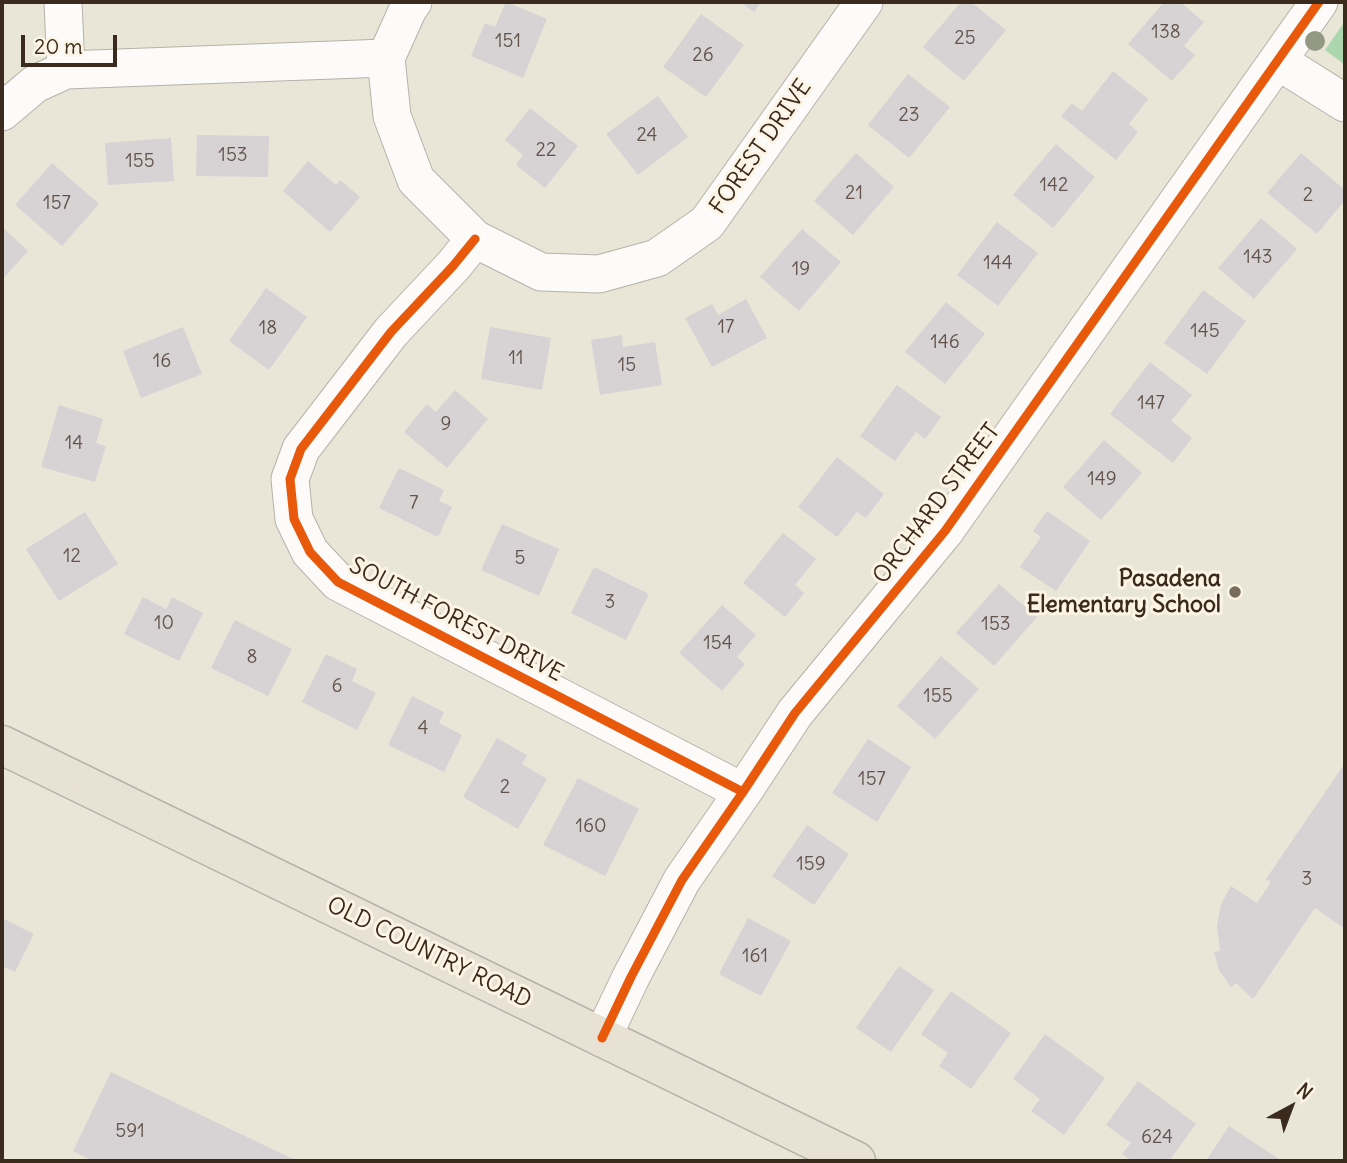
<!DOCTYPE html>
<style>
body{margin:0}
#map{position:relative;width:1347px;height:1163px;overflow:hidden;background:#e9e6d8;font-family:Delius,sans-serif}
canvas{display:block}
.frame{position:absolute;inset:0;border:4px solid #3b2a1e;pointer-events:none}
.north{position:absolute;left:1256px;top:1072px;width:70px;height:70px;-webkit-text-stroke:5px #fcf5e5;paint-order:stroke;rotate:41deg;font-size:19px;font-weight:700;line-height:28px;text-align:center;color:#3b2a1e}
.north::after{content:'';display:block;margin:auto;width:24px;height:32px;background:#3b2a1e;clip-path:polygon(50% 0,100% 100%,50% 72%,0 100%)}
.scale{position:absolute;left:21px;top:35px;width:96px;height:32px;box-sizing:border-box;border:4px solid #3b2a1e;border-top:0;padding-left:9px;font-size:21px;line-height:24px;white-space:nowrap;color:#3b2a1e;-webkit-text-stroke:5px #fcf5e5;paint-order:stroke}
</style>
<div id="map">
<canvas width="1347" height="1163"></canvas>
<div class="frame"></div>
<div class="north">N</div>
<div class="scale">20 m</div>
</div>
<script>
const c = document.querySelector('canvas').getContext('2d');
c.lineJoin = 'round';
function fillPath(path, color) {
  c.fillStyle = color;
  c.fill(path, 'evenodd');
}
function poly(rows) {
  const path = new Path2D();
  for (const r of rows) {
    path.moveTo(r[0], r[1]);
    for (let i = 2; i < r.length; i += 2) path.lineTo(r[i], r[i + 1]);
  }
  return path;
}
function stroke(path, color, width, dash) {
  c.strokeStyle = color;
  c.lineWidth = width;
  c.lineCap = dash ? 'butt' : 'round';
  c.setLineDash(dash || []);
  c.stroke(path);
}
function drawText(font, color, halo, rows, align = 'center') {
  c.font = font + ' Delius,sans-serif';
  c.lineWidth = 6;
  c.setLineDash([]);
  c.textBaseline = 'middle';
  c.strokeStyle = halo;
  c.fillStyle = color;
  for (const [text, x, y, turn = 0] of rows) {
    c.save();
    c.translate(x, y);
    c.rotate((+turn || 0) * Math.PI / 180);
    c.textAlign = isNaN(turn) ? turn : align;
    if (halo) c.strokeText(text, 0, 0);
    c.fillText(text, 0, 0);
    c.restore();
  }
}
fillPath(poly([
 [1345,21,1345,65,1325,50]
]), '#acd7ae');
fillPath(poly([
 [506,2,547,19,523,78,471,56,485,23,495,27],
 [740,2,761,2,754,12],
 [961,2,971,2,1006,30,964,81,923,47],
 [1164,2,1180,2,1204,22,1184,46,1195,55,1172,81,1128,44],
 [701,14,744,45,706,97,663,67],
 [1113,71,1148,99,1129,124,1138,132,1116,160,1061,116,1072,103,1082,111],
 [908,74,950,107,909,158,868,125],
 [658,96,688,137,638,175,606,134],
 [530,108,578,146,545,188,516,165,523,155,505,140],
 [197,135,269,136,268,177,196,176],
 [171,138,174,181,108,185,105,143],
 [1056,144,1095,177,1053,228,1013,195],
 [856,153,894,187,853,235,814,201],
 [1301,153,1345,190,1345,200,1317,234,1267,193],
 [308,161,336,185,340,180,360,197,330,232,283,191],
 [52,163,99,204,62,246,15,205],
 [1261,218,1297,249,1254,299,1218,268],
 [997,222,1038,253,998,306,957,275],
 [2,227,28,251,2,280],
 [802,229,841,262,799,311,760,277],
 [266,288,307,317,269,370,229,341],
 [1203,290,1246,321,1207,374,1164,343],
 [746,299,767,338,712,367,685,318,712,304,718,315],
 [946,302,985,334,945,384,905,352],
 [183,327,202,374,141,398,123,351],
 [490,327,551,338,542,390,481,379],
 [622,335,623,347,655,342,662,385,600,395,591,340],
 [1150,362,1192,395,1171,421,1192,438,1173,463,1110,414],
 [897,385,941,417,925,439,916,432,895,461,860,436],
 [455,390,488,419,447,468,404,432,427,404,436,412],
 [59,405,103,419,96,443,106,446,95,482,41,467],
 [1104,440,1142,473,1101,520,1063,487],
 [837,457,884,494,866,518,857,512,837,537,798,507],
 [399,468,444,490,439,501,452,507,438,537,379,508],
 [1047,511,1090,541,1056,591,1020,567,1041,537,1033,531],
 [85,512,118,564,59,601,26,549],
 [502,524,559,549,539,596,481,570],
 [783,533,816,559,795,585,804,593,785,617,743,583],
 [594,567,649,594,626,640,571,613],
 [999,584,1037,617,994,666,956,633],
 [143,597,166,609,172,597,203,613,179,661,124,634],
 [722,605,756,635,737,657,745,664,722,691,679,653],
 [235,620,292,649,268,696,211,668],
 [326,654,357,669,352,681,376,693,357,730,302,702],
 [941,656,979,689,935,739,897,706],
 [412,696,444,712,439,723,462,735,444,772,388,745],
 [497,738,527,755,522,764,547,779,518,829,463,797],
 [868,739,911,767,877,822,832,793],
 [1345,763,1345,929,1315,908,1253,999,1236,983,1231,987,1219,970,1214,952,1220,951,1217,926,1221,904,1231,886,1257,903,1271,882,1266,879],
 [578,778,639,809,605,876,543,845],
 [807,825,849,854,814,905,772,876],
 [2,918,34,934,15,972,2,966],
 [748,918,791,941,761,996,719,974],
 [899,966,934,990,891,1052,856,1028],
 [951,991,1011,1033,971,1089,939,1066,948,1053,921,1034],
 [1045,1034,1105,1078,1064,1135,1031,1111,1040,1099,1013,1079],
 [111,1072,201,1115,297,1161,93,1161,73,1151],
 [1138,1081,1196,1124,1169,1161,1132,1161,1122,1154,1131,1143,1106,1125],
 [1229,1126,1282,1161,1206,1161]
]), '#d7d2d4');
const street = poly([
 [63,2,66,70],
 [386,58,392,116,416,180,475,239,541,272,599,274,657,258,707,223,864,2],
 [1278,61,1345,103],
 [2,112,35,84,66,70,386,58,408,9,413,2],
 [475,239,453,266,391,332,301,449,290,479,294,519,310,552,338,582,743,792],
 [602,1038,631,977,682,880,743,792,795,713,945,531,1319,2]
]);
const primary = poly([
 [2,745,856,1161]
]);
stroke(street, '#b6b2a8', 39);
stroke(primary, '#b6b2a8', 41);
stroke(street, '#fcfbf9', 37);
stroke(primary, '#e8e2d5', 38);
stroke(poly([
 [475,239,453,266,391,332,301,449,290,479,294,519,310,552,338,582,743,792],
 [602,1038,631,977,682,880,743,792,795,713,945,531,1319,2]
]), '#e8590c', 9);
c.fillStyle = '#949984';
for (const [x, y] of [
 [1315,41]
]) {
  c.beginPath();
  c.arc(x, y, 10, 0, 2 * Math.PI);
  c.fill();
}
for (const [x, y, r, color] of [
 [1235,592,7,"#786c5f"]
]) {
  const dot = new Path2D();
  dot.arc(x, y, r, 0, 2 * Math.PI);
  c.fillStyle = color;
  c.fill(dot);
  stroke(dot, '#fcf5e5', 2.5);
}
drawText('19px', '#62544c', null, [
 ["138",1166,33],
 ["25",965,39],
 ["151",508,42],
 ["26",703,56],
 ["23",909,116],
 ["24",647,136],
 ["22",546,151],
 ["153",233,156],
 ["155",140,162],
 ["142",1054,186],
 ["21",854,194],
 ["2",1308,196],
 ["157",57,204],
 ["143",1258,258],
 ["144",998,264],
 ["19",801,270],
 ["17",726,328],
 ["18",268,329],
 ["145",1205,332],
 ["146",945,343],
 ["11",516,359],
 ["16",162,362],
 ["15",627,366],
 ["147",1151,404],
 ["9",446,425],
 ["14",74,444],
 ["149",1102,480],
 ["7",414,504],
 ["12",72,557],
 ["5",520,559],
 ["3",610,603],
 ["10",164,624],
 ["153",996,625],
 ["154",718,644],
 ["8",252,658],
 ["6",337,687],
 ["155",938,697],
 ["4",423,729],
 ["157",872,780],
 ["2",505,788],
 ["160",591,827],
 ["159",811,865],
 ["3",1307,880],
 ["161",755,957],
 ["591",130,1132],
 ["624",1157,1138]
]);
drawText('23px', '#3b2a1e', '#fcf5e5', [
 ["FOREST DRIVE",761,147,-55],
 ["ORCHARD STREET",937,504,-53],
 ["SOUTH FOREST DRIVE",456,620,28],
 ["OLD COUNTRY ROAD",429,953,26]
]);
drawText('bold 23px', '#3b2a1e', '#fcf5e5', [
 ["Pasadena",1221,579],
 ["Elementary School",1221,605]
], 'right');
</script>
